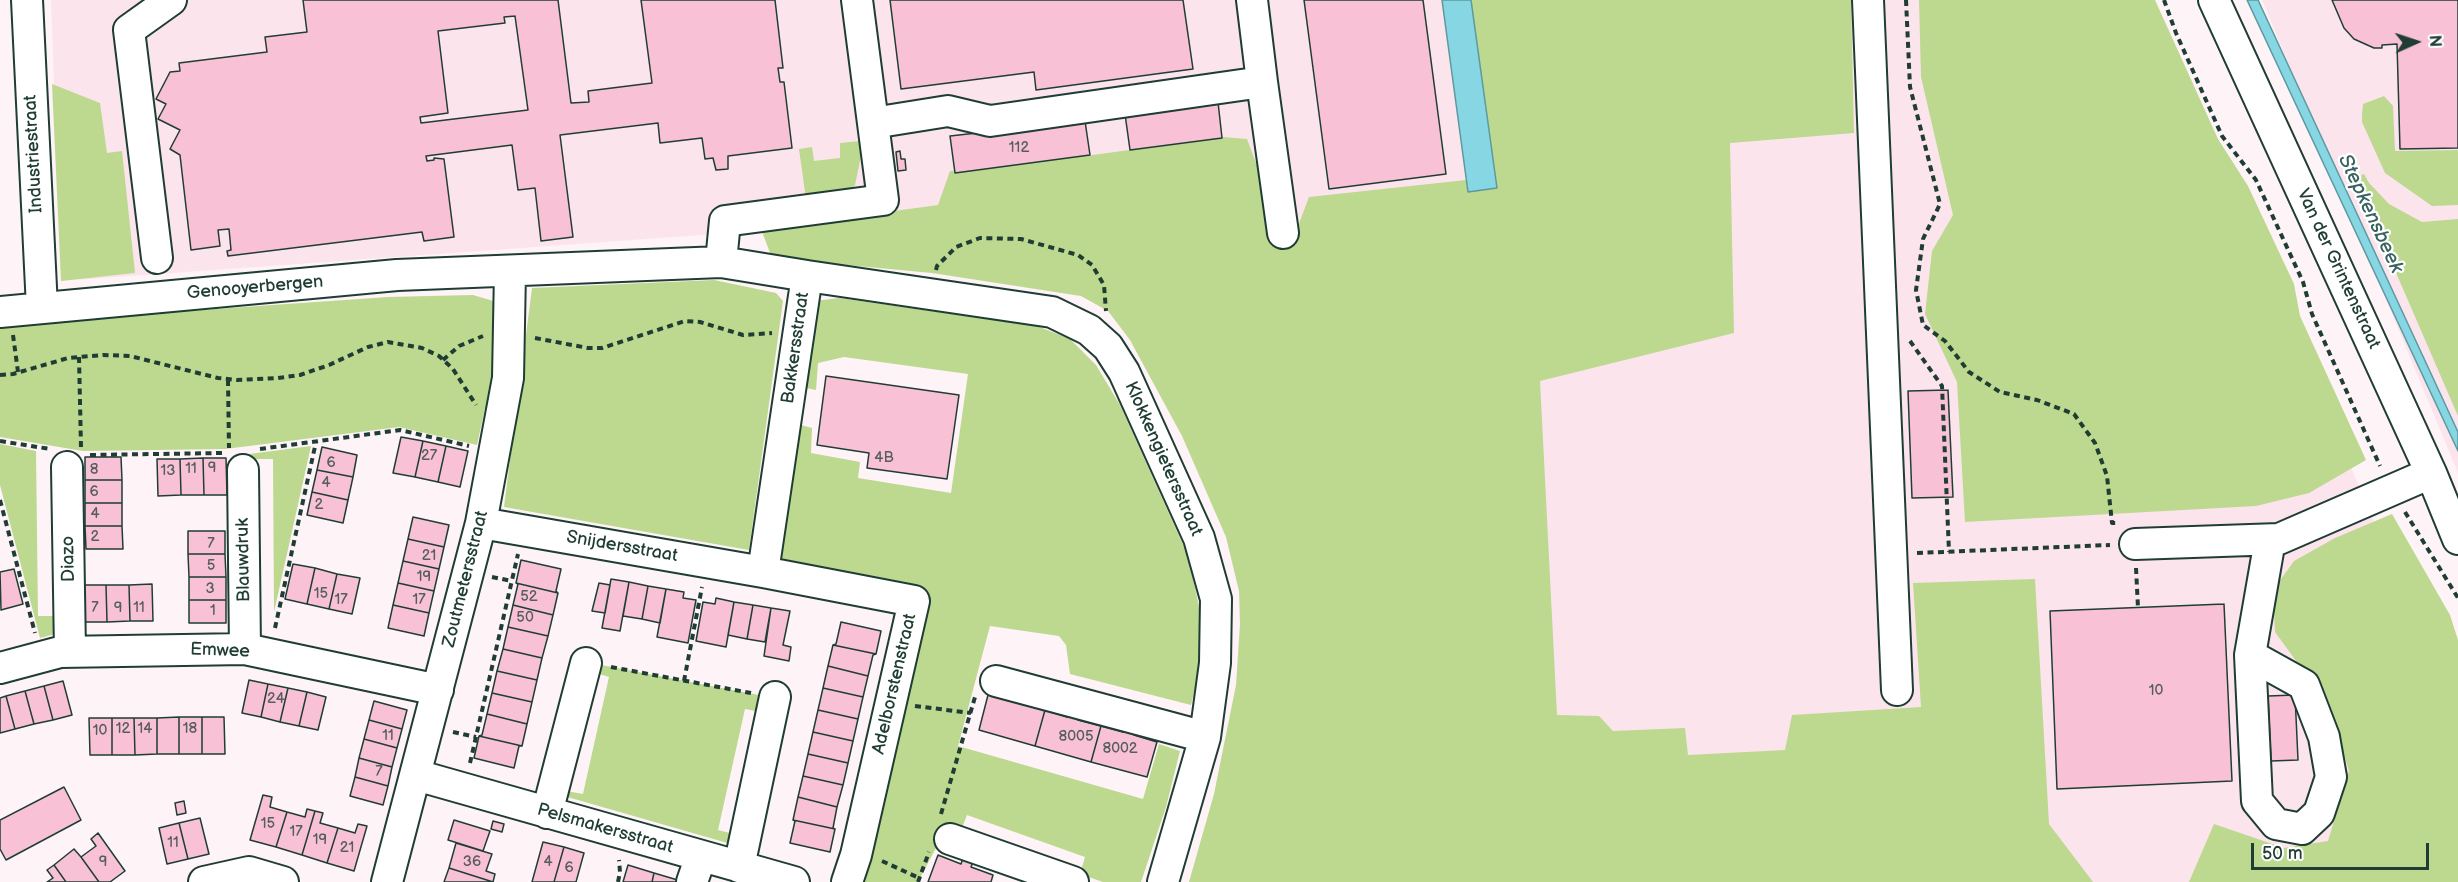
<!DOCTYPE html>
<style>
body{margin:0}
#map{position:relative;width:2458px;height:882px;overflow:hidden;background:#fef3f7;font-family:"Balsamiq Sans",sans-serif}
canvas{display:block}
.north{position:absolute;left:2386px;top:12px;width:60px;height:60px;-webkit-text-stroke:4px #fff;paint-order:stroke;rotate:87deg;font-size:16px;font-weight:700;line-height:24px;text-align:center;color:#1f3d34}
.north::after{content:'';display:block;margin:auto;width:21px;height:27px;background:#1f3d34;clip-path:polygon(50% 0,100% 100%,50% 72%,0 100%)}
.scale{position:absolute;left:2251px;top:843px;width:178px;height:27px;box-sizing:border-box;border:3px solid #1f3d34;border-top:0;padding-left:8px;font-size:18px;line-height:21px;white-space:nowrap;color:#1f3d34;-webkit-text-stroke:4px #fff;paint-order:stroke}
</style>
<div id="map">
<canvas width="2458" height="882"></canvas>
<div class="north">N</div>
<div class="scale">50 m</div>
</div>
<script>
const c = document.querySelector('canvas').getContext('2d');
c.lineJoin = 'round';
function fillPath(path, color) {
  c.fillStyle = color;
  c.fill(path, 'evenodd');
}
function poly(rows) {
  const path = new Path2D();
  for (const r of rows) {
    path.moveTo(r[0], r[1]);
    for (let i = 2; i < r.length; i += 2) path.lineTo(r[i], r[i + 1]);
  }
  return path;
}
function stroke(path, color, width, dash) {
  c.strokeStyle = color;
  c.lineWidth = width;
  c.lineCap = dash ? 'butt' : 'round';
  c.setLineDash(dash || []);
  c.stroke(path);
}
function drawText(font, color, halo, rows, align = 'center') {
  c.font = font + ' "Balsamiq Sans",sans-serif';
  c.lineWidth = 4.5;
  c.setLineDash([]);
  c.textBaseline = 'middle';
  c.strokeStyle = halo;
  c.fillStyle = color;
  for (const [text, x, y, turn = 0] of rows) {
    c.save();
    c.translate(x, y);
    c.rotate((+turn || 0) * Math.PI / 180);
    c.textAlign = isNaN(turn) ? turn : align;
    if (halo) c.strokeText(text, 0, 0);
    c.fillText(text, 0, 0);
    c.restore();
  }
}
fillPath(poly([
 [51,0,2153,0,2458,720,2458,882,1438,882,1227,163,758,231,61,281],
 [2262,0,2458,0,2458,473]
]), '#fce4ed');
fillPath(poly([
 [1471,0,1851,0,1854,133,1730,143,1734,333,1540,381,1557,715,1599,716,1613,731,1685,728,1688,755,1785,750,1792,715,1921,707,1913,583,2035,579,2049,824,2093,882,1189,882,1214,794,1236,685,1240,624,1239,591,1226,537,1182,436,1130,340,1108,311,1081,296,932,273,772,258,761,229,938,205,950,171,1093,155,1223,137,1247,139,1260,174,1269,240,1294,237,1309,197,1466,180,1468,192,1497,188],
 [1919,0,2155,0,2218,139,2248,186,2294,284,2300,316,2366,460,2309,493,2256,506,1965,522,1957,382,1925,314,1932,251,1953,215,1921,77],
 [52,84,100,103,107,153,122,151,135,273,61,281],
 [2384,96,2393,106,2395,151,2458,150,2458,205,2432,206,2385,173,2362,122,2362,115,2363,104],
 [860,141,861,156,855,185,845,194,806,199,799,149,812,147,814,161,840,158,840,143],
 [2364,174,2369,183,2389,204,2422,222,2458,219,2458,416,2355,178],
 [714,280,776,293,783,301,749,550,504,507,532,288],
 [473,295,500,303,494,410,485,408,477,445,399,427,225,449,83,451,0,437,0,324,388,297],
 [839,298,1037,326,1070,339,1096,365,1120,405,1189,558,1200,612,1198,676,1191,705,1070,674,1066,645,1059,636,990,626,958,746,1143,799,1159,744,1180,751,1166,807,1141,882,1103,882,1080,874,1085,857,967,815,960,833,946,829,918,882,860,882,927,590,776,559,797,424,812,428,811,453,860,462,858,478,951,493,968,374,844,357,818,363,816,390,802,387,815,301],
 [0,444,36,451,38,616,61,616,63,632,40,638,0,485],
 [311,446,274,612,273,459,235,459,234,456],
 [2392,514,2450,615,2458,640,2458,882,2189,882,2214,824,2284,848,2328,841,2349,771,2331,709,2275,632,2273,590,2294,561,2335,538],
 [596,664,764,696,761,712,745,709,718,830,734,834,731,844,564,796,566,791,583,794,609,677,593,672]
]), '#bdd88f');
const water = poly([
 [1442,0,1471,0,1497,188,1468,192,1442,0],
 [2247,0,2258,0,2458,432,2458,451,2247,0]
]);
fillPath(water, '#87d6e3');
stroke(water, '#5d999d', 1.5);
const building = poly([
 [303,0,558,0,571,103,589,102,588,91,652,83,641,0,775,0,783,68,778,68,780,82,784,82,792,148,728,156,728,169,716,170,713,158,705,159,702,138,660,143,658,123,560,135,573,237,541,241,535,188,518,190,512,145,426,156,427,161,434,160,434,158,444,159,454,237,424,241,422,232,228,256,227,251,231,250,229,229,218,230,220,246,191,250,180,155,170,149,180,130,158,119,166,104,156,99,170,72,180,71,179,63,267,52,265,37,307,32,303,0],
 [515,16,528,110,421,123,420,117,448,113,438,31,505,23,504,17,515,16],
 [890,0,1183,0,1193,69,1036,90,1034,72,901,89,890,0],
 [1304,0,1423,0,1446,174,1329,189,1304,0],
 [2332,0,2458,0,2458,148,2400,149,2397,44,2382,45,2382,48,2374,48,2354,39,2344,28,2332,0],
 [1218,102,1222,138,1130,150,1125,114,1218,102],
 [1085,121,1090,155,955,173,950,136,1085,121],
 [900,151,901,159,905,159,906,170,898,171,896,152,900,151],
 [826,376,959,395,947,479,867,468,869,453,817,445,826,376],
 [1948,390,1953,497,1912,498,1908,391,1948,390],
 [401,437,423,441,415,477,393,473,401,437],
 [423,441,446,446,438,482,415,477,423,441],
 [446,446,468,451,460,487,438,482,446,446],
 [322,447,357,455,353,477,317,470,322,447],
 [85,457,121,457,122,480,85,480,85,457],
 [203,458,226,458,227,495,204,495,203,458],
 [203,458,204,495,181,495,180,459,203,458],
 [157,459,180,459,181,495,158,496,157,459],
 [317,470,353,477,348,500,312,492,317,470],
 [85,480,122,480,122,503,85,503,85,480],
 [312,492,348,500,343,523,307,515,312,492],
 [85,503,122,503,122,526,85,526,85,503],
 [413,517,449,525,444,547,408,539,413,517],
 [85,526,122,526,123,549,86,549,85,526],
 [188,531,225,531,225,554,188,554,188,531],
 [408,539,444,547,439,569,403,561,408,539],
 [188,554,225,554,226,577,189,577,188,554],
 [521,560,561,569,556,591,558,593,516,583,521,560],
 [403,561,439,569,434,591,398,583,403,561],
 [293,564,315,568,307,604,285,599,293,564],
 [315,568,337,574,329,609,307,604,315,568],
 [14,569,23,604,1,610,0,572,14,569],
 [337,574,360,578,352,614,329,609,337,574],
 [189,577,226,577,226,600,189,600,189,577],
 [611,579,629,582,620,631,602,628,611,579],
 [629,582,648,586,642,619,623,616,629,582],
 [398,583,434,591,429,613,393,605,398,583],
 [516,583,558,593,553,615,513,605,518,584,516,583],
 [599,583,610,585,605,613,592,611,599,583],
 [152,584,153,621,130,621,129,585,152,584],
 [83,585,106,585,107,622,84,622,83,585],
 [106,585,129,585,130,621,107,622,106,585],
 [648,586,666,589,660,623,642,619,648,586],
 [666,589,684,592,683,598,696,600,688,643,657,637,666,589],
 [716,598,734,602,726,647,696,641,703,602,715,604,716,598],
 [189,600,226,600,226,623,189,623,189,600],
 [734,602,753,605,747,639,728,635,734,602],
 [2224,604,2232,781,2057,789,2050,611,2224,604],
 [393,605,429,613,424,636,388,628,393,605],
 [513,605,553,615,548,636,508,627,513,605],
 [753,605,771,608,765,642,747,639,753,605],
 [771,608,790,611,783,645,791,647,789,661,764,656,771,608],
 [841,622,881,631,876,654,833,645,836,644,841,622],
 [508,627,548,636,542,658,503,649,508,627],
 [833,645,876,654,873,655,868,676,828,666,833,645],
 [503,649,542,658,537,680,497,671,503,649],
 [828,666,868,676,863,697,823,688,828,666],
 [497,671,537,680,532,702,492,693,497,671],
 [249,680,268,684,261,717,242,713,249,680],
 [63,681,72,715,53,720,44,686,63,681],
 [268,684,288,688,280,722,261,717,268,684],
 [44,686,53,720,34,724,25,691,44,686],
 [288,688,307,692,299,726,280,722,288,688],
 [823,688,863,697,858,719,818,710,823,688],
 [25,691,34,724,15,729,6,696,25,691],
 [307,692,326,697,318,730,299,726,307,692],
 [492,693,532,702,527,724,487,714,492,693],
 [988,695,1012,701,1013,696,1024,699,1023,704,1045,710,1035,746,979,730,988,695],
 [2295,695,2298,760,2271,761,2268,696,2295,695],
 [6,696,15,729,0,733,0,698,6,696],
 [374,701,407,710,402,729,369,720,374,701],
 [818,710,858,719,853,741,813,732,818,710],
 [1045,710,1067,717,1069,711,1080,714,1078,720,1101,726,1091,762,1035,746,1045,710],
 [487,714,527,724,522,746,479,736,482,735,487,714],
 [179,717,202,717,202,754,179,754,179,717],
 [179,717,179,754,157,754,157,718,179,717],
 [202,717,224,717,225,754,202,754,202,717],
 [89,718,112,718,112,755,90,755,89,718],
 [112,718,134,718,135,755,112,755,112,718],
 [134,718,157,718,157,754,135,755,134,718],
 [369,720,402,729,397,748,364,739,369,720],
 [1101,726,1123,732,1125,727,1135,730,1134,735,1157,742,1147,777,1091,762,1101,726],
 [813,732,853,741,848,763,808,754,813,732],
 [479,736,522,746,519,746,514,768,474,758,479,736],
 [364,739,397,748,392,767,359,758,364,739],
 [808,754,848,763,843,785,803,776,808,754],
 [359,758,392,767,388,786,355,777,359,758],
 [803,776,843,785,837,807,798,797,803,776],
 [355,777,388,786,383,805,350,796,355,777],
 [64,787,81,820,6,860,0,849,0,820,64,787],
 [263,795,272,797,270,807,287,812,276,847,250,840,263,795],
 [798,797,837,807,833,828,835,829,793,820,798,797],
 [184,801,186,813,177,815,175,803,184,801],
 [307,809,315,811,302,855,276,847,287,812,305,817,307,809],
 [315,811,323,813,320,823,338,828,327,863,302,855,315,811],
 [200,818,209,854,188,859,179,823,200,818],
 [454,820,490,831,483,851,448,840,454,820],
 [793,820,835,829,830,852,790,843,795,821,793,820],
 [493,821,504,824,502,832,491,829,493,821],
 [179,823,188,859,167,864,159,828,179,823],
 [358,824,367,826,354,871,327,863,338,828,355,833,358,824],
 [98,833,125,871,110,882,99,882,81,857,96,846,91,839,98,833],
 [543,842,564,847,554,882,532,882,543,842],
 [456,843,492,854,486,871,495,874,493,882,449,868,456,843],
 [564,847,584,853,576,882,554,882,564,847],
 [74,849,81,857,99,882,66,882,54,865,74,849],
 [938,855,961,864,963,858,973,862,971,867,993,875,991,882,928,882,938,855],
 [54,865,66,882,47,882,53,878,47,870,54,865],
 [628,865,654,873,652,882,623,882,628,865],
 [449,868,493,882,444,882,449,868],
 [654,873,681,881,681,882,652,882,654,873]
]);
fillPath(building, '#f9c1d6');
stroke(building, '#1f3d34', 1.5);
const minor = poly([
 [27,0,42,308],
 [1252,0,1262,82],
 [1868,0,1897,690],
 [2214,0,2431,473,2458,539],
 [873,123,948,111,990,121,1262,82,1283,233],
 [157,258,129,30,171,0],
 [721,262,725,221,883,200,857,0],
 [807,276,1052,312,1089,330,1108,347,1124,372,1199,538,1216,599,1215,663,1205,737,1163,882],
 [0,312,397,275,721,262,807,276,763,572],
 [67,467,70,652],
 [243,470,245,649],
 [481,523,763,572,914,601,856,855,847,882],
 [2135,544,2279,539,2431,473],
 [2250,655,2304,685,2324,737,2331,777,2319,813,2302,829,2276,824,2257,801,2250,655,2270,540],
 [0,668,60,652,245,649,438,690],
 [996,681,1205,737],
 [416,775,794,882],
 [547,813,586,663],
 [950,839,1073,882],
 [739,867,775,697],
 [204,882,249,872,283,882],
 [387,882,481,523,508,378,510,271],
 [692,882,701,856]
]);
stroke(minor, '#1f3d34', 34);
stroke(poly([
 [1906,0,1910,87,1940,204,1923,239,1916,290,1923,325,1945,341,1969,372,2000,392,2037,400,2074,414,2095,443,2107,476,2112,523,2118,523],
 [2164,0,2176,33,2222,136,2256,180,2303,282,2312,314,2380,466],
 [936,270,937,266,956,247,980,238,1021,239,1078,255,1092,265,1104,285,1106,311],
 [13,335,18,372],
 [535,338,588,348,602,348,685,321,700,322,743,335,772,333],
 [1910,341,1942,386,1949,552],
 [79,357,81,447],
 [443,360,459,346,483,336],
 [0,375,13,374,68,358,103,355,130,356,218,378,237,380,278,378,300,375,329,365,368,347,388,342,422,348,439,356,453,369,476,405],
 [228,380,229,448],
 [0,441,50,449],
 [260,449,400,430,469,446],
 [90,455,223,453],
 [0,500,35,633],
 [2405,512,2458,598],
 [1917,553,2110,545],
 [2136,568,2138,608],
 [492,577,512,581],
 [275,628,316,442],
 [611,667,751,693],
 [684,681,702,587],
 [915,706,971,713],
 [453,732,476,737],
 [470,763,518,554],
 [941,814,975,697],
 [882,861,919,878],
 [618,882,620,872,619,860],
 [918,882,929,852]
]), '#1f3d34', 4, [6, 4.5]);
stroke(minor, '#fff', 30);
drawText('15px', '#565e5c', null, [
 ["112",1019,148],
 ["27",429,456],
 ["4B",884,458],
 ["6",331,463],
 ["9",212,468],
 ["11",191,469],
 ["8",94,470],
 ["13",168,471],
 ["4",326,483],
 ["6",94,492],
 ["2",319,505],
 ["4",95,514],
 ["2",95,537],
 ["7",211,544],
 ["21",429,556],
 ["5",211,566],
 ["19",424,577],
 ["3",210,589],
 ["15",321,594],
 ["52",529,597],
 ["17",341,600],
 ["17",419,600],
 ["7",95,608],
 ["9",118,608],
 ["11",139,608],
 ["1",213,611],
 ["50",525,618],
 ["10",2156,691],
 ["24",276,699],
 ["12",123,729],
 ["14",145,729],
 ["18",190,729],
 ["10",100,731],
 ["11",388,736],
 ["8005",1076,737],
 ["8002",1120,749],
 ["7",379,772],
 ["15",268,824],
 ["17",296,832],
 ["19",320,840],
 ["11",173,843],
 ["21",347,848],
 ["9",103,862],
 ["36",472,862],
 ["4",548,862],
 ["6",569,868]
]);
drawText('18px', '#1f3d34', '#fff', [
 ["Industriestraat",34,154,-93],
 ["Van der Grintenstraat",2338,269,65],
 ["Genooyerbergen",255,288,-5],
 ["Bakkersstraat",796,348,-82],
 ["Klokkengietersstraat",1163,459,66],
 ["Snijdersstraat",622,547,10],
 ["Diazo",69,559,-91],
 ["Blauwdruk",244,560,-91],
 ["Zoutmetersstraat",466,579,-76],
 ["Emwee",220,651,2],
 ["Adelborstenstraat",895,684,-77],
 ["Pelsmakersstraat",605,829,16]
]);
drawText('italic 20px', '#396360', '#fff', [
 ["Stepkensbeek",2370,214,65]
]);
</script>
